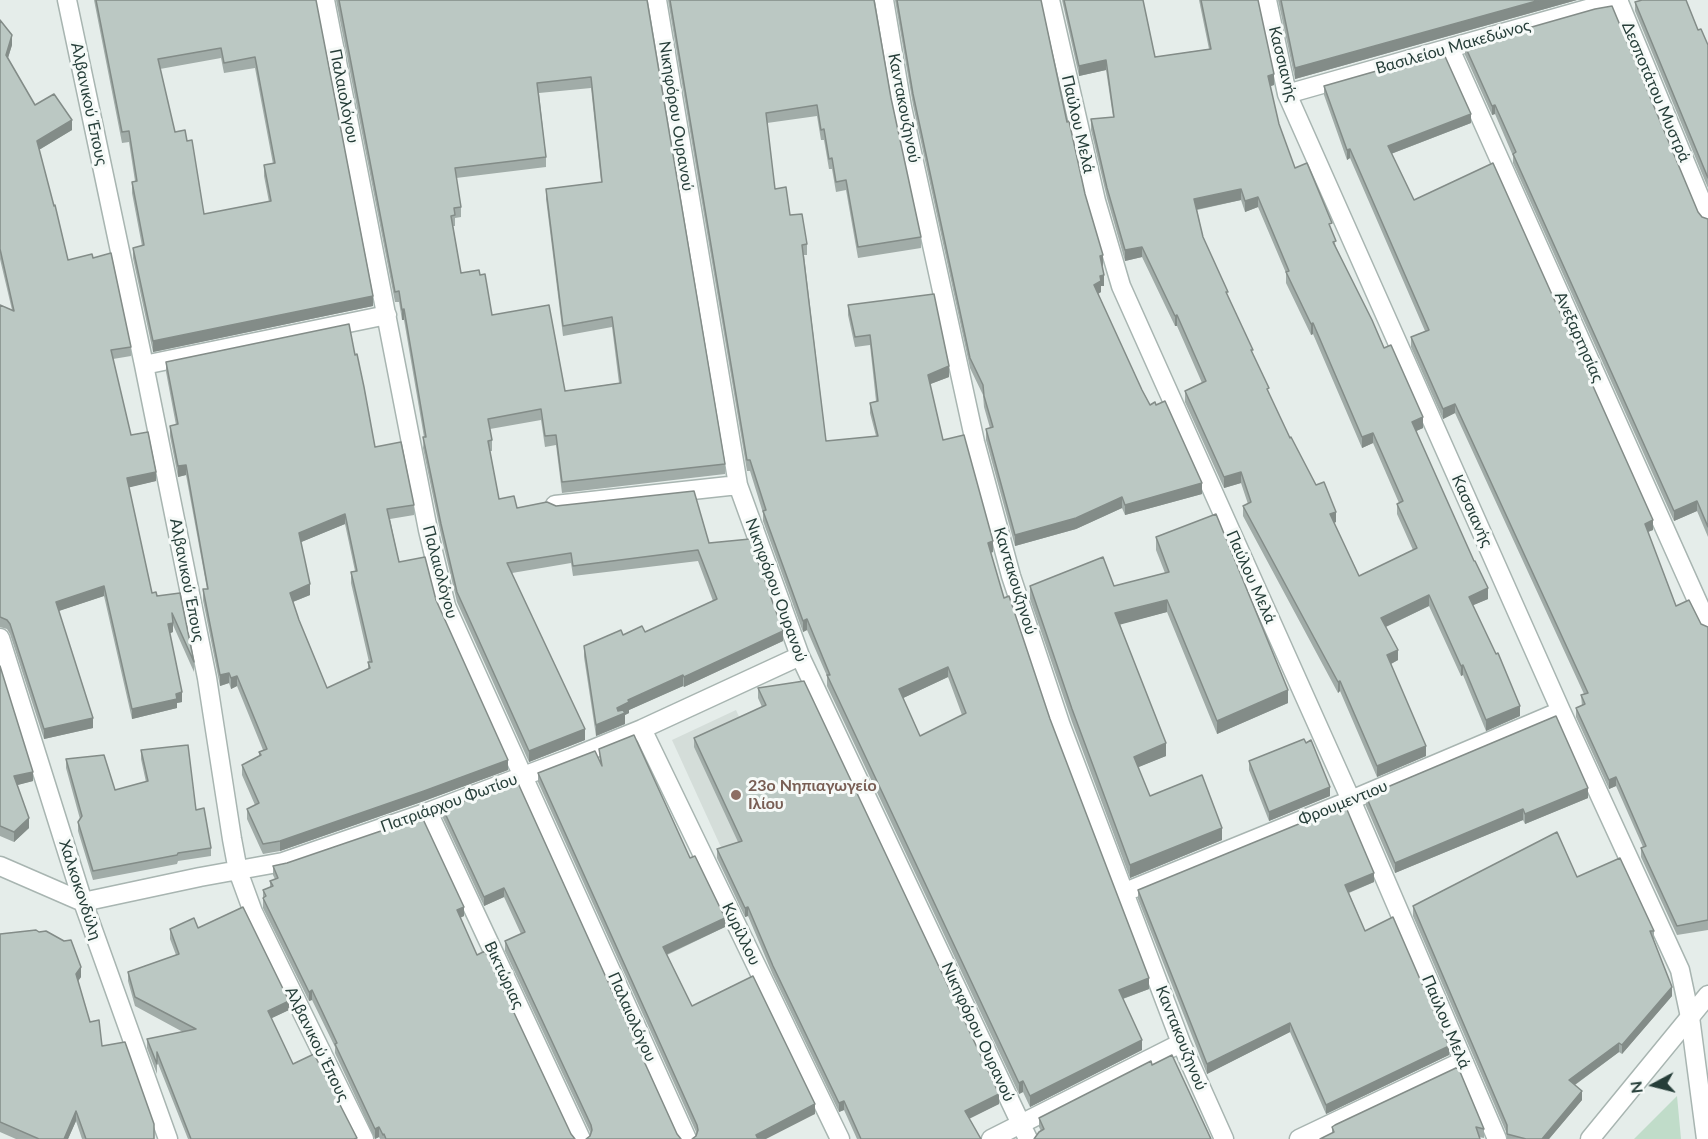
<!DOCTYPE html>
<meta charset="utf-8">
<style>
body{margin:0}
#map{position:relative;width:1708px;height:1139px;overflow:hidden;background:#e5edea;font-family:Lato,sans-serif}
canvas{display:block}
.north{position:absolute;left:1624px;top:1055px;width:60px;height:60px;-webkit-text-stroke:4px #f6faf8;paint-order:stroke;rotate:263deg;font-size:16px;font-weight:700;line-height:24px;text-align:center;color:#263e39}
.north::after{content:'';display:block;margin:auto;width:21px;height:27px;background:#263e39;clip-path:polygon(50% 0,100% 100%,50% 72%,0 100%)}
</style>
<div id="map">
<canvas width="1708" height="1139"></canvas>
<div class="north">N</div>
</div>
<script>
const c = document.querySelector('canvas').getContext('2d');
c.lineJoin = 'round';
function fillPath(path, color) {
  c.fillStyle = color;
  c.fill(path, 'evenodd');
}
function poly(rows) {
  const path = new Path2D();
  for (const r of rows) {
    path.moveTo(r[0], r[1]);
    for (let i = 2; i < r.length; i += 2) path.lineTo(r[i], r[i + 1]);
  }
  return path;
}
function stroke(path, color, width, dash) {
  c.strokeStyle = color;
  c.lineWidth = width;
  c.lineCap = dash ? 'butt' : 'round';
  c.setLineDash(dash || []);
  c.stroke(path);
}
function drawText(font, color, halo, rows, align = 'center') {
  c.font = font + ' Lato,sans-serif';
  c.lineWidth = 6;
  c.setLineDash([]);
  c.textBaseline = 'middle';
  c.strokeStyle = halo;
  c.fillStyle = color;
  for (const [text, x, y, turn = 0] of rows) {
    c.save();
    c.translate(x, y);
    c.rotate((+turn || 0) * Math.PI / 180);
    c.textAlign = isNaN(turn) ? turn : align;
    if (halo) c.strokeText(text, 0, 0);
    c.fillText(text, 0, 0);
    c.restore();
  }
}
fillPath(poly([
 [736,710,789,826,725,856,672,740]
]), '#d4ddd9');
fillPath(poly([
 [1677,1096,1681,1139,1634,1139]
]), '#c0dcc9');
const minor = poly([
 [67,0,144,365,207,678,232,839,238,871,253,912,364,1139],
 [325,0,428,530,446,606,687,1139],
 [657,0,738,485,800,656,1028,1139],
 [884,0,902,107,975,442,1011,576,1061,726,1181,1043,1224,1139],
 [1050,0,1096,201,1121,286,1351,800,1497,1139],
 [1267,0,1287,94,1561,711,1680,970,1690,1017,1706,1139],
 [1618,0,1708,217],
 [1450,49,1708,625],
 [1287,94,1619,0],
 [144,365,387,315],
 [555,505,738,485],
 [0,638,83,902,168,1139],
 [642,729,840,1139],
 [428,812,581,1139],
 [0,866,83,902,200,877,283,862,428,812,571,758,642,729,800,656],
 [1125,892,1351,800,1561,711],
 [991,1139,1181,1043],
 [1299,1139,1463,1061]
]);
const tertiary = poly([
 [1590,1139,1708,995]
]);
stroke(minor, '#a8b5b1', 21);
stroke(tertiary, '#a8b5b1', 21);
stroke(minor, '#fff', 18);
stroke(tertiary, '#fff', 18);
fillPath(poly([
 [94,0,316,0,373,306,153,352,133,258,133,248,142,246,132,193,132,182,135,181,129,142,122,143],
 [221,58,224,73,255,68,273,164,264,165,264,176,269,202,204,214,187,141,175,132,160,69],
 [336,0,647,0,725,464,725,474,562,493,556,445,545,447,541,420,490,429,492,440,492,451,490,451,499,499,517,508,556,506,709,543,783,641,684,687,683,686,629,710,629,713,625,715,625,724,596,736,584,657,584,646,623,635,645,632,713,601,698,561,573,576,571,563,512,573,585,740,529,762,457,602,441,535,423,448,424,437,404,320,402,320,399,302,395,302],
 [591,88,601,182,546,189,546,199,563,336,612,327,619,383,565,391,492,315,461,273,453,226,455,226,455,218,461,217,461,207,456,178,546,167,546,157,539,93],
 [668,0,874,0,891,98,921,237,921,248,858,258,846,190,836,192,832,169,829,169,824,140,821,140,817,116,767,123,775,189,807,244,807,255,804,255,826,441,876,436,870,413,870,403,876,401,870,345,855,347,848,315,848,305,949,377,930,384,943,440,993,552,991,553,1004,598,1050,719,1149,989,1123,999,1142,1050,1030,1107,1023,1092,1019,1094,827,686,827,676,807,630,803,632,763,521,763,513,750,471,747,471],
 [948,677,962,715,920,736,903,698],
 [895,0,1041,0,1067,122,1103,266,1102,266,1104,286,1101,286,1101,292,1098,294,1142,390,1202,494,1125,515,1122,508,1076,529,1015,546,986,440,986,429,990,428,984,407,983,395,970,368,913,105],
 [1062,0,1143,0,1155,57,1209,49,1199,0,1258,0,1274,85,1270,86,1279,124,1295,168,1332,232,1336,247,1423,428,1416,431,1488,599,1473,605,1520,716,1486,731,1463,675,1461,676,1429,606,1386,627,1398,660,1391,664,1426,756,1377,777,1340,691,1338,693,1243,516,1243,506,1248,504,1241,483,1224,488,1185,402,1185,391,1202,383,1177,326,1175,326,1142,257,1125,261,1107,198,1091,130,1091,119,1113,117,1106,70,1079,76],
 [1241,200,1245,212,1258,207,1286,273,1286,283,1311,335,1313,334,1362,448,1373,443,1399,503,1397,504,1397,514,1413,550,1359,576,1334,523,1336,522,1290,438,1269,395,1203,237,1197,210],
 [1278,0,1577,0,1295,79],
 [1635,2,1698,30,1708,45,1708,188,1635,11],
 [0,20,12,45,8,58,35,105,72,130,39,150,68,260,93,258,131,347,131,356,113,359,131,435,156,481,129,487,152,593,157,596,180,593,194,662,194,672,173,625,173,632,170,633,182,702,177,703,177,708,132,719,104,596,58,611,93,728,44,739,10,634,7,629,0,627,0,305,12,310,0,259],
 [1465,46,1698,212,1702,217,1708,219,1708,537,1697,511,1674,521,1513,163,1513,156,1495,114,1492,115,1465,55],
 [1324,86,1471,123,1391,154,1414,200,1653,530,1648,532,1676,606,1701,624,1708,627,1708,930,1677,935,1641,857,1641,848,1643,847,1616,786,1609,789,1576,717,1576,708,1582,706,1581,695,1584,694,1455,413,1443,419,1411,347,1411,337,1425,331,1350,158,1347,160,1324,95],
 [355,355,375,447,414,505,414,515,390,519,399,562,436,600,508,770,424,801,280,851,263,854,247,819,247,809,255,805,242,775,242,765,259,756,259,752,263,750,237,686,231,689,229,683,220,686,203,600,203,589,207,589,186,475,178,477,170,436,170,426,176,425,166,372,166,362],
 [345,524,355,571,351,572,351,583,369,662,368,662,368,669,327,688,299,620,293,602,310,595,301,542],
 [1156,537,1288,703,1217,734,1167,612,1120,624,1166,756,1138,767,1150,796,1222,840,1130,878,1072,722,1030,599,1030,586,1114,586,1165,573,1156,550],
 [0,666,33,781,17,785,29,828,14,842,0,836],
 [758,688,999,1104,969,1118,981,1139,857,1139,844,1110,839,1112,773,975,748,916,745,917,717,858,717,849,738,842,694,747,694,738,762,707,758,698],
 [599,749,690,858,725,927,667,955,692,1006,815,1114,696,1136,697,1134,538,782,538,773,600,762],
 [141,750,196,810,211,848,211,856,178,861,177,864,93,880,78,831,78,822,80,819,66,768,66,759,115,790,146,782,141,759],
 [1249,761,1330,796,1269,821,1249,770],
 [517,781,677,1134,590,1136,591,1134,505,951,505,941,521,934,504,897,484,906,443,818,443,809],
 [1366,796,1588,798,1525,824,1523,820,1395,873,1366,806],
 [273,866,464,916,460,918,477,955,571,1134,575,1139,380,1139,379,1137,375,1139,335,1053,335,1047,312,1000,309,1001,263,908,263,890,270,887,270,881,275,879,273,875],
 [1577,877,1654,931,1654,940,1672,996,1622,1054,1619,1052,1575,1085,1582,1100,1549,1139,1507,1139,1507,1134,1413,916,1413,906],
 [1374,882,1349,893,1365,931,1449,1055,1326,1114,1290,1032,1207,1074,1138,899,1138,890],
 [198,928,289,1010,271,1018,293,1064,357,1139,188,1139,157,1061,157,1074,147,1048,147,1039,183,1032,135,1006,128,981,128,972,176,955,170,939,170,929],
 [0,934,81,977,78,981,90,1022,102,1046,154,1139,82,1139,76,1121,68,1139,16,1139,0,1132],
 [1152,1065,1041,1131,1039,1127,1039,1118],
 [1458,1067,1484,1129,1484,1138,1479,1137,1332,1133,1332,1127]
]), '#a1aca8');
fillPath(poly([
 [1540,0,1577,0,1295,79,1295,68],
 [12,35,12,45,6,64,6,55],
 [1106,60,1106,70,1079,76,1079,66],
 [1274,74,1274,85,1268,87,1268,76],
 [1495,105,1495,114,1492,115,1492,106],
 [1471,114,1471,123,1388,155,1388,146],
 [72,120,72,130,37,151,37,141],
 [1350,149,1350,158,1347,160,1347,150],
 [1241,189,1241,200,1194,210,1194,199],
 [1258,197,1258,207,1245,212,1245,201],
 [1142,247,1142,257,1125,261,1125,250],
 [1103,255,1103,266,1100,267,1100,256],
 [1104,275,1104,286,1101,286,1101,292,1094,296,1094,285,1100,276],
 [373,296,373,306,153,352,153,341],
 [404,309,404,320,402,320,402,310],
 [1177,315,1177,326,1175,326,1175,316],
 [1313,323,1313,334,1311,335,1311,324],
 [949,366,949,377,928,385,928,375],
 [1455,404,1455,413,1443,419,1443,409],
 [1423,417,1423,428,1412,433,1412,422],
 [1373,433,1373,443,1362,448,1362,437],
 [186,465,186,475,178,477,178,466],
 [156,472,156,481,127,488,127,478],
 [1241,472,1241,483,1224,488,1224,477],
 [1202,483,1202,494,1125,515,1125,505],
 [1122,497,1122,508,1076,529,1015,546,1015,535],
 [1697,501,1697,511,1674,521,1674,511],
 [1336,512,1336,522,1330,524,1330,514],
 [345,514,345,524,299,543,299,533],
 [1653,520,1653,530,1645,533,1645,524],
 [993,541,993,552,988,553,988,543],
 [310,584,310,595,290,603,290,593],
 [104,586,104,596,56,612,56,602],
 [1488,588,1488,599,1469,607,1469,597],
 [1429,595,1429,606,1381,629,1381,618],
 [1167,600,1167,612,1115,626,1115,613],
 [807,619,807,630,803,632,803,621],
 [173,623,173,632,168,634,168,624],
 [783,631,783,641,684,687,684,677],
 [1398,650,1398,660,1387,666,1387,655],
 [1463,665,1463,675,1461,676,1461,666],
 [948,667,948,677,899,700,899,689],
 [229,673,229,683,220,686,220,675],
 [683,675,683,686,629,710,629,713,625,715,625,724,596,736,596,725,628,700],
 [237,676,237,686,231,689,231,678],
 [1340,681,1340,691,1338,693,1338,682],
 [1288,690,1288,703,1217,734,1217,721],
 [182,692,182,702,177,703,177,708,132,719,132,709],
 [1520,706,1520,716,1486,731,1486,720],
 [93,718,93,728,44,739,44,729],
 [585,729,585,740,529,762,529,751],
 [1166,743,1166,756,1134,769,1134,757],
 [1426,746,1426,756,1377,777,1377,766],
 [508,760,508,770,424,801,280,851,280,841],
 [33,772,33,781,14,786,14,776],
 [1616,777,1616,786,1609,789,1609,780],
 [1330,787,1330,796,1269,821,1269,812],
 [1588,788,1588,798,1525,824,1525,814],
 [1523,809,1523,820,1395,873,1395,863],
 [29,818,29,828,14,842,14,832],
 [1222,828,1222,840,1130,878,1130,865],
 [1374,873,1374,882,1345,894,1345,885],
 [504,888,504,897,484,906,484,897],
 [464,907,464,916,457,919,457,910],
 [748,907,748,916,745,917,745,908],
 [725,918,725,927,663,956,663,947],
 [81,967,81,977,76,984,76,974],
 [1149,978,1149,989,1119,1000,1119,990],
 [1672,987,1672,996,1622,1054,1622,1045],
 [312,990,312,1000,309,1001,309,992],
 [289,1001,289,1010,268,1020,268,1011],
 [1290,1023,1290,1032,1207,1074,1207,1064],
 [1142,1040,1142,1050,1030,1107,1030,1096],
 [1619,1043,1619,1052,1569,1089,1569,1080],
 [1449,1046,1449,1055,1326,1114,1326,1105],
 [1023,1081,1023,1092,1019,1094,1019,1083],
 [1582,1091,1582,1100,1549,1139,1542,1139],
 [999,1094,999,1104,965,1121,965,1111],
 [844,1101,844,1110,839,1112,839,1103],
 [815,1104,815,1114,766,1139,756,1139,756,1135],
 [76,1111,76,1121,68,1139,64,1139],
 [379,1127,379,1137,375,1139,375,1129]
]), '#838c88');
const building = poly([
 [96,0,316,0,373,296,153,341,133,248,144,245,132,182,137,181,129,131,122,132,96,0],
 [221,48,224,63,255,57,275,163,264,165,271,201,204,214,192,140,187,141,185,130,175,132,158,59,221,48],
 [339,0,647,0,725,464,562,482,556,435,545,436,541,409,488,419,492,440,488,441,499,499,514,496,517,508,547,502,556,506,694,491,709,543,750,539,783,631,684,677,683,675,628,700,629,702,617,708,618,711,623,710,625,713,596,725,584,646,621,630,623,635,642,626,645,632,717,599,698,550,573,566,571,553,507,563,585,729,529,751,457,592,441,524,423,437,426,437,404,309,402,310,399,291,395,292,339,0],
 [591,77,602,182,546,189,563,326,612,317,621,383,565,391,549,305,492,315,485,274,480,275,479,270,461,273,451,216,455,215,454,208,461,207,455,168,546,157,537,83,591,77],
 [670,0,874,0,891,98,921,237,858,247,846,180,836,182,832,158,829,159,824,129,821,130,817,105,766,113,775,189,786,187,790,215,802,214,807,244,802,245,826,441,878,436,870,403,878,401,870,335,855,337,848,305,934,294,949,366,928,375,943,440,964,435,993,541,988,543,1004,598,1009,596,1050,719,1149,978,1119,990,1142,1040,1030,1096,1023,1081,1019,1083,827,675,830,675,807,619,803,621,763,511,766,510,750,460,747,460,670,0],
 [948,667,966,713,920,736,899,689,948,667],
 [897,0,1041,0,1067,122,1069,121,1085,194,1103,255,1100,256,1104,275,1100,276,1101,281,1094,285,1142,390,1150,405,1155,402,1156,405,1165,401,1202,483,1125,505,1122,497,1076,518,1015,535,986,429,993,427,984,396,983,385,970,358,913,94,897,0],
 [1064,0,1143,0,1155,57,1211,49,1201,0,1258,0,1274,74,1268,76,1279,124,1295,168,1307,163,1332,223,1329,224,1336,241,1333,242,1372,320,1384,348,1391,345,1423,417,1412,422,1474,561,1475,561,1488,588,1469,597,1496,654,1498,653,1520,706,1486,720,1463,665,1461,666,1429,595,1381,618,1398,650,1387,655,1426,746,1377,766,1340,681,1338,682,1243,506,1251,502,1241,472,1224,477,1185,391,1206,381,1177,315,1175,316,1142,247,1125,250,1107,188,1091,119,1114,117,1106,60,1079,66,1064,0],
 [1241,189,1245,201,1258,197,1289,271,1286,272,1311,324,1313,323,1362,437,1373,433,1403,501,1397,504,1417,548,1359,576,1330,514,1336,512,1324,482,1316,485,1291,437,1290,438,1267,389,1269,388,1251,350,1253,350,1226,292,1228,292,1203,237,1194,199,1241,189],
 [1281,0,1540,0,1295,68,1281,0],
 [1642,0,1686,0,1698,30,1701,29,1708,45,1708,178,1635,2,1642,0],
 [1612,6,1698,212,1702,217,1708,219,1708,527,1697,501,1674,511,1513,154,1516,152,1495,105,1492,106,1465,46,1595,9,1612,6],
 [0,20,12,35,6,55,35,105,54,94,72,120,37,141,54,206,55,205,68,260,92,254,93,258,111,253,131,347,111,350,131,435,148,432,156,472,127,478,152,593,156,592,157,596,180,593,194,662,172,613,173,623,168,624,182,692,176,694,177,699,132,709,104,586,56,602,93,718,44,729,10,624,7,620,0,617,0,305,14,311,0,249,0,20],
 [1443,52,1471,114,1388,146,1414,200,1493,163,1653,520,1645,524,1676,606,1689,600,1701,624,1708,627,1708,920,1677,926,1641,848,1646,846,1616,777,1609,780,1576,708,1585,704,1581,695,1588,693,1455,404,1443,409,1411,337,1429,330,1350,149,1347,150,1324,86,1443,52],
 [349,324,355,355,357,354,364,387,375,447,401,442,414,505,387,509,399,562,425,557,436,600,508,760,424,791,280,841,263,844,247,809,259,803,242,765,261,755,259,752,267,749,237,676,231,678,229,673,220,675,203,589,208,589,186,465,178,466,170,426,178,424,166,362,349,324],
 [345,514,357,571,351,572,372,662,368,662,370,668,327,688,299,620,290,593,310,584,299,533,345,514],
 [1216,514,1288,690,1217,721,1167,600,1115,613,1166,743,1134,757,1150,796,1202,775,1222,828,1130,865,1072,709,1030,586,1103,557,1114,586,1169,572,1156,537,1216,514],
 [0,666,33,772,14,776,29,818,14,832,0,826,0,666],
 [804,681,999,1094,965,1111,981,1139,861,1139,844,1101,839,1103,773,966,748,907,745,908,717,849,742,841,694,738,766,705,758,688,804,681],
 [1556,716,1588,788,1525,814,1523,809,1395,863,1366,796,1556,716],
 [634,735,690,858,695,856,725,918,663,947,692,1006,753,976,815,1104,756,1135,758,1139,692,1139,696,1136,698,1130,697,1125,538,773,595,751,602,766,599,749,634,735],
 [1304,739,1306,743,1311,740,1330,787,1269,812,1249,761,1304,739],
 [188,745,196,810,204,808,211,848,178,853,177,855,93,871,78,822,82,816,66,759,104,755,115,790,148,781,141,750,188,745],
 [517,781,677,1134,681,1139,586,1139,590,1136,592,1130,591,1125,505,941,525,932,504,888,484,897,443,809,517,781],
 [1345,805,1374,873,1345,885,1365,931,1393,917,1449,1046,1326,1105,1290,1023,1207,1064,1138,890,1345,805],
 [422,817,464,907,457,910,477,955,485,951,571,1134,575,1139,386,1139,384,1134,383,1135,379,1127,375,1129,335,1044,337,1043,312,990,309,992,263,898,266,896,263,890,273,886,270,881,278,878,273,866,287,863,422,817],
 [1557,832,1577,877,1620,858,1654,931,1650,931,1672,987,1622,1045,1619,1043,1569,1080,1582,1091,1542,1139,1526,1139,1507,1134,1507,1125,1413,906,1557,832],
 [243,907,289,1001,268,1011,293,1064,314,1054,357,1138,354,1139,191,1139,157,1052,157,1064,147,1039,196,1029,135,997,128,972,179,954,170,929,194,918,198,928,243,907],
 [36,930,39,932,46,931,64,941,71,940,81,967,76,974,90,1022,99,1020,102,1046,125,1042,154,1124,154,1139,86,1139,76,1111,64,1139,39,1139,0,1122,0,934,36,930],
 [1172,1055,1211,1139,1034,1139,1039,1132,1044,1129,1039,1118,1151,1061,1152,1065,1172,1055],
 [1458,1067,1484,1129,1476,1127,1480,1139,1320,1139,1334,1132,1332,1127,1335,1125,1458,1067]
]);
fillPath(building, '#bbc8c3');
stroke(building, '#838c88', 1.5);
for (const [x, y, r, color] of [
 [736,795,6,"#8d6e63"]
]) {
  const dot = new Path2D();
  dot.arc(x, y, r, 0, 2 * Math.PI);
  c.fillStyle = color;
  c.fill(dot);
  stroke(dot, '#f6faf8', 2);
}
drawText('16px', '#263e39', '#f6faf8', [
 ["Βασιλείου Μακεδώνος",1453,47,-16],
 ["Κασσιανής",1283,64,76],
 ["Δεσποτάτου Μυστρά",1656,92,67],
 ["Παλαιολόγου",344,96,79],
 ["Αλβανικού Έπους",89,104,78],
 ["Καντακουζηνού",904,108,79],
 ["Νικηφόρου Ουρανού",676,116,81],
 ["Παύλου Μελά",1078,124,77],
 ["Ανεξαρτησίας",1579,337,66],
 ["Κασσιανής",1472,511,66],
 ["Παλαιολόγου",440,572,75],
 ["Παύλου Μελά",1251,577,66],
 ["Αλβανικού Έπους",187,580,79],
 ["Καντακουζηνού",1015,581,73],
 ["Νικηφόρου Ουρανού",776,590,70],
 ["Πατριάρχου Φωτίου",449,803,-20],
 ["Φρουμεντιου",1343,803,-22],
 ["Χαλκοκονδύλη",80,890,72],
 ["Κυρίλλου",741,934,64],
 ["Βικτώριας",504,975,65],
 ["Παλαιολόγου",632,1017,66],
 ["Παύλου Μελά",1446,1022,67],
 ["Νικηφόρου Ουρανού",978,1032,65],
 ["Καντακουζηνού",1181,1038,68],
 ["Αλβανικού Έπους",317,1044,64]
]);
drawText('bold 16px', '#785e54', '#f6faf8', [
 ["23ο Νηπιαγωγείο",748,786],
 ["Ιλίου",748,804]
], 'left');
</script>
